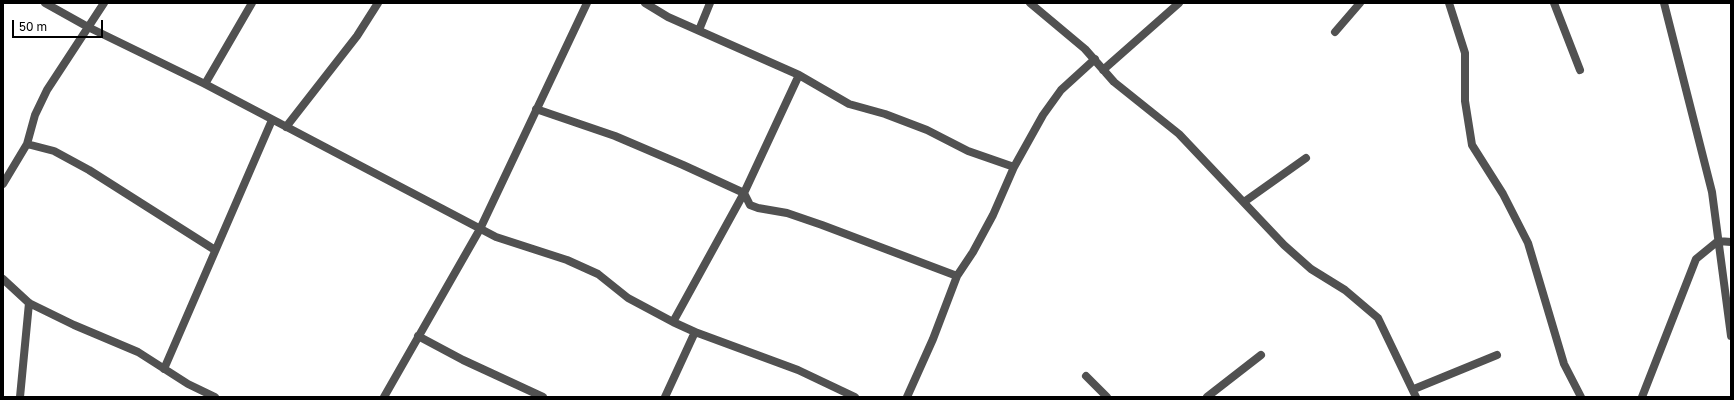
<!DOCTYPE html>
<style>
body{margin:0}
#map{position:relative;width:1734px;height:400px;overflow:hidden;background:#fff;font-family:"Golos Text",sans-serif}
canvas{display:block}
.frame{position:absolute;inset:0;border:4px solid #000;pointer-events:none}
.scale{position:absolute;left:12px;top:20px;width:91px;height:18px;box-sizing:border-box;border:2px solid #000;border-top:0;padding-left:5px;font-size:12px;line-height:14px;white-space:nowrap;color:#000;-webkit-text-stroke:3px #fff;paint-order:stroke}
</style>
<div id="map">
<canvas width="1734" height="400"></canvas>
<div class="frame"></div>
<div class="scale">50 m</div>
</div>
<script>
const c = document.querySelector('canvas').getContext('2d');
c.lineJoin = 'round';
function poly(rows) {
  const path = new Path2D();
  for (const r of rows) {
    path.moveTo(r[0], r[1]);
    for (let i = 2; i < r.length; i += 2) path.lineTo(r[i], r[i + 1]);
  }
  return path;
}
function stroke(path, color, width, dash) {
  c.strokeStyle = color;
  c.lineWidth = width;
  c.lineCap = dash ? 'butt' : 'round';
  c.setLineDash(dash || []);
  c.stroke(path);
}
stroke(poly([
 [45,3,88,27,205,84,496,237,567,260,598,274,628,298,673,322,695,332,798,370,855,397],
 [645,3,668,17,799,75,849,104,885,114,927,130,968,151,1014,167],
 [1030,3,1085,49,1114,82,1179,134,1284,245,1311,269,1345,290,1378,318,1416,397],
 [1449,3,1465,53,1465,101,1472,145,1503,194,1528,243,1564,364,1581,397],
 [1554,3,1580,70],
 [1664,3,1712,192,1731,336],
 [699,30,710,3],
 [1335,32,1360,3],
 [1103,70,1179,3],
 [205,84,252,3],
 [536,109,615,136,683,165,744,193,750,205,758,208,787,213,822,225,957,276,973,252,993,215,1014,167,1043,115,1061,90,1095,59],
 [286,127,357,36,378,3],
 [27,144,54,151,89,170,215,250],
 [3,184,27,144,35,115,47,90,104,3],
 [1244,202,1306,158],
 [3,279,29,303,74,325,138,352,188,384,215,397],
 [673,322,744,193,799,75],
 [418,336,463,360,543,397],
 [164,369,272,120],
 [1086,376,1107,397],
 [1414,389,1497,355],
 [20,397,29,303],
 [384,397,480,229,587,3],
 [665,397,695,332],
 [907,397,933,339,957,276],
 [1207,397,1261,355],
 [1642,397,1696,259,1718,241,1731,242]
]), '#515151', 8);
</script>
